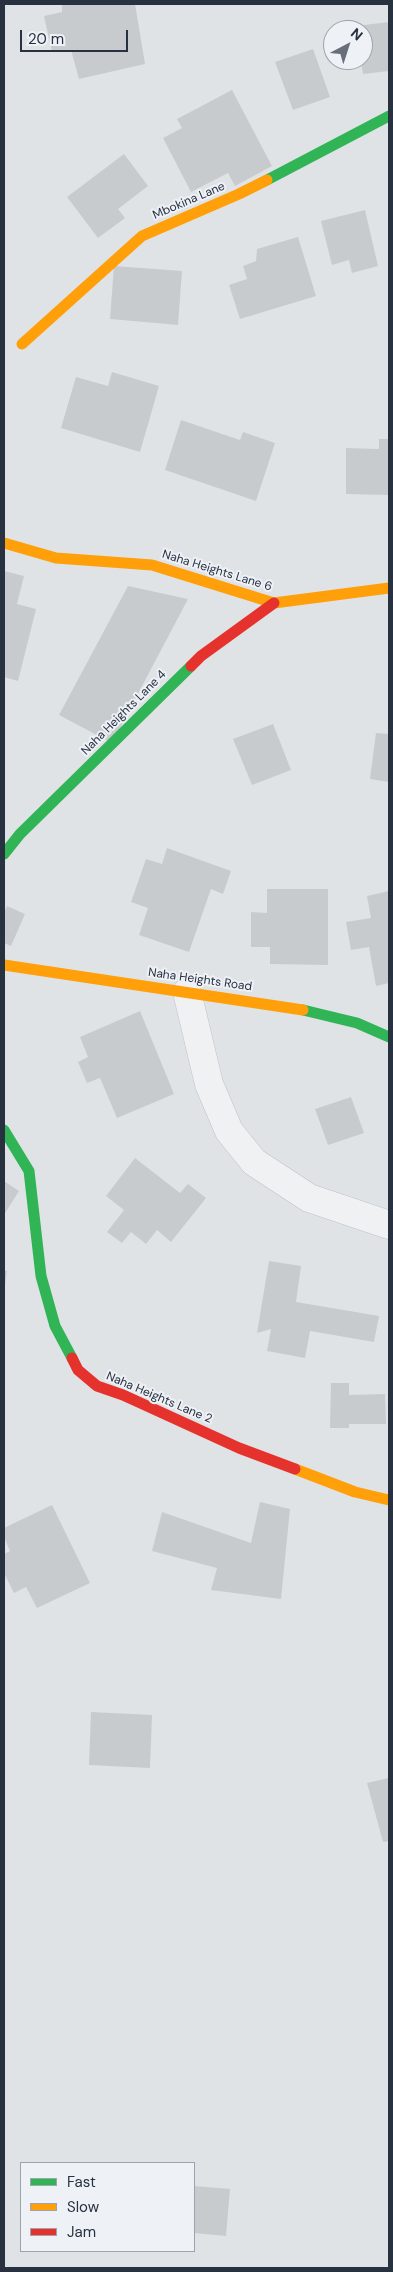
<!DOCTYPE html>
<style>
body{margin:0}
#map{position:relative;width:393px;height:2272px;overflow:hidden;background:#e0e3e6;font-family:"DM Sans",sans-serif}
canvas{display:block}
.frame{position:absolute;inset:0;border:5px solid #273140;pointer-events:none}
.legend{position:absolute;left:20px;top:2162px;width:175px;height:90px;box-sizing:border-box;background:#eef1f6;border:1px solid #9ea4ad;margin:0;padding:6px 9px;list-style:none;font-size:15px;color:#273140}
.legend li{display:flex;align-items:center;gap:10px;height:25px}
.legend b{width:25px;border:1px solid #9ea4ad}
.north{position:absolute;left:323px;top:20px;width:50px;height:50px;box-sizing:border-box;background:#eef1f6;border:1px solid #9ea4ad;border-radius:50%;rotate:40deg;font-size:14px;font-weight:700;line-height:20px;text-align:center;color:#273140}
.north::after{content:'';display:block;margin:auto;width:18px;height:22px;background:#686f7a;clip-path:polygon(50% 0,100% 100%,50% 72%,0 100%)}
.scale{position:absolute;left:20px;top:30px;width:108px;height:22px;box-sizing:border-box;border:2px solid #273140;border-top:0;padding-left:6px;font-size:15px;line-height:18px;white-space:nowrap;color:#273140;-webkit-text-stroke:4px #eef1f6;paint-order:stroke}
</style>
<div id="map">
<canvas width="393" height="2272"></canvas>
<div class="frame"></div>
<ul class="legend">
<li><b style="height:6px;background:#30b455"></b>Fast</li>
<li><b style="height:6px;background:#ff9f0a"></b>Slow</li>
<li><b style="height:6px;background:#e5322d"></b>Jam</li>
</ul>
<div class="north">N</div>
<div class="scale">20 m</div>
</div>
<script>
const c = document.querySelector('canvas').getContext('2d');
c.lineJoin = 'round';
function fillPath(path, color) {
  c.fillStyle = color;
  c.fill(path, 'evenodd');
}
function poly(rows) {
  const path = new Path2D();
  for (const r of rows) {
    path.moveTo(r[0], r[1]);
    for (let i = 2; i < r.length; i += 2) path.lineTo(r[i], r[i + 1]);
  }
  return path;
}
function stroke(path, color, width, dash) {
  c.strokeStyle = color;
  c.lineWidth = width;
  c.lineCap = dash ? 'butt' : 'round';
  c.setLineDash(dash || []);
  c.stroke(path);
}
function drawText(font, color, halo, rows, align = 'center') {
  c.font = font + ' "DM Sans",sans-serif';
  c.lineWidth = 4;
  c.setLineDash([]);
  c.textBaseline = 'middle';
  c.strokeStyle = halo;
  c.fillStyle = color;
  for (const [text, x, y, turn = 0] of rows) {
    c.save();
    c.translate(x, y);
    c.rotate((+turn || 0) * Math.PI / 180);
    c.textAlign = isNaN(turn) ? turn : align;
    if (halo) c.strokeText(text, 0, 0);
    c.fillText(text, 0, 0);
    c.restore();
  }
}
fillPath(poly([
 [62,4,135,4,145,64,79,79,71,50,52,52,44,16,62,12],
 [389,22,389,71,363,74,361,60,363,60,363,30,357,30,356,26],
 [313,49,330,97,293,110,275,62],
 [232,90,272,166,235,186,228,173,191,192,163,138,182,128,177,119],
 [124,154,148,186,118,209,125,218,98,238,67,197],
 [365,210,378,266,352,273,349,260,332,265,321,221],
 [298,237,316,296,240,319,229,285,247,279,243,266,256,261,257,249],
 [114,266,182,271,178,325,110,319],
 [112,372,159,386,140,452,61,428,76,377,108,386],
 [181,420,240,440,243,432,275,443,256,501,165,470],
 [379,439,389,439,389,495,346,494,346,448,379,449],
 [4,571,24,576,17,604,36,609,18,681,4,677],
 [128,586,188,599,112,743,59,715],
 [273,724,291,770,252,785,233,739],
 [376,733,389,734,389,782,370,779],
 [167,848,231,871,223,894,211,889,189,952,139,935,148,908,131,902,146,859,162,864],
 [267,889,328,889,328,965,270,964,270,947,251,947,251,912,267,913],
 [389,891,389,983,376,986,369,947,351,950,346,922,371,918,367,896],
 [7,906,25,914,11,946,4,943,4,913],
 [140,1011,174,1094,117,1118,100,1078,87,1083,78,1062,88,1057,80,1037],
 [351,1097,364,1133,328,1145,315,1109],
 [135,1158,180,1193,188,1184,206,1198,171,1242,157,1230,146,1244,131,1232,122,1243,107,1232,124,1210,106,1196],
 [4,1181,19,1191,4,1215],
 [269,1261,301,1266,296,1302,379,1316,374,1342,310,1331,305,1358,267,1351,271,1329,257,1333],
 [4,1270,7,1271,5,1285,4,1285],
 [331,1383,349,1383,349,1395,385,1394,386,1424,349,1424,349,1405,349,1428,330,1428],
 [260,1502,290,1509,281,1599,211,1590,217,1568,152,1551,162,1512,251,1543],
 [52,1505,90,1583,37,1608,26,1587,14,1593,4,1573,4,1554,10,1551,4,1537,4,1528],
 [91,1712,152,1715,150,1768,89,1765],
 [389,1778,389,1841,383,1842,367,1783],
 [194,2186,230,2189,226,2236,194,2233]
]), '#c8cbce');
const street = poly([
 [187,992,209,1084,229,1131,254,1162,309,1198,389,1225]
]);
stroke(street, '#bec1c4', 29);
stroke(street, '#f0f1f3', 28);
stroke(poly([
 [267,180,389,116],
 [4,854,20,834,191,666],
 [303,1010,357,1023,389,1037],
 [4,1130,29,1171,41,1276,55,1326,72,1358]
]), '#30b455', 11);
stroke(poly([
 [22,344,142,236,239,194,267,180],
 [4,543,56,558,152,565,274,603,389,588],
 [4,965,303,1010],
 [295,1469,355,1492,389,1500]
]), '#ff9f0a', 11);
stroke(poly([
 [191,666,201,656,274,603],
 [72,1358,78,1370,97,1386,123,1395,239,1448,295,1469]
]), '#e5322d', 11);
drawText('12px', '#273140', '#eef1f6', [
 ["Mbokina Lane",189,201,-23],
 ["Naha Heights Lane 6",217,571,17],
 ["Naha Heights Lane 4",124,713,-45],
 ["Naha Heights Road",200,980,8],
 ["Naha Heights Lane 2",159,1398,23]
]);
</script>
